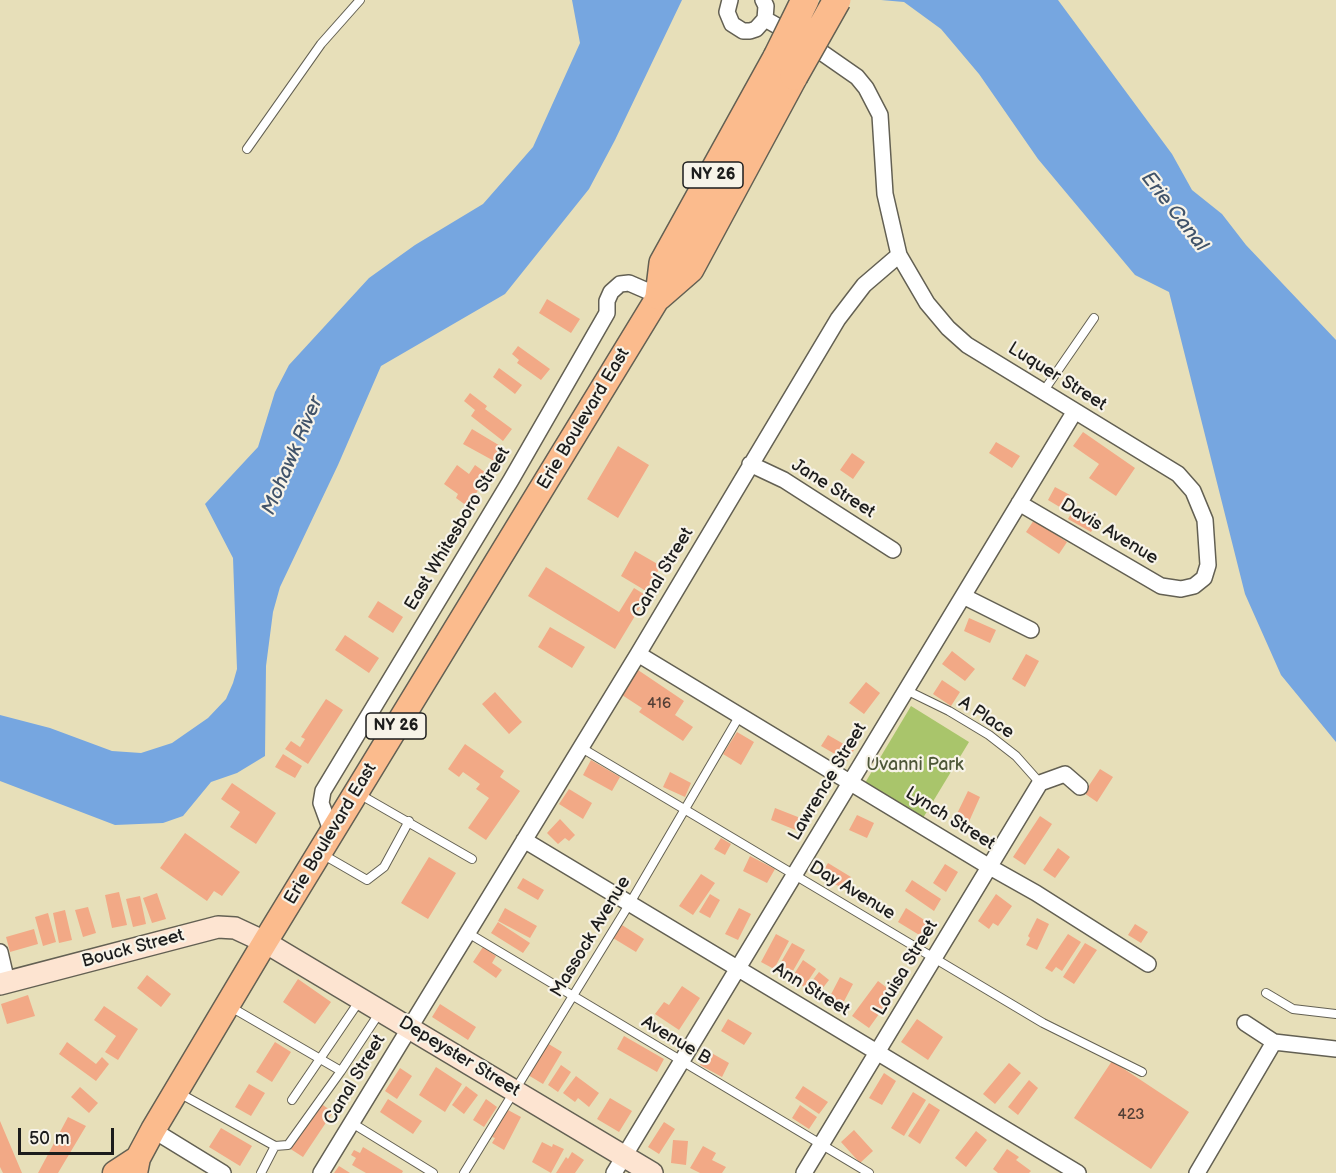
<!DOCTYPE html>
<style>
body{margin:0}
#map{position:relative;width:1336px;height:1173px;overflow:hidden;background:#e7dfb9;font-family:"Balsamiq Sans",sans-serif}
canvas{display:block}
.scale{position:absolute;left:18px;top:1128px;width:96px;height:27px;box-sizing:border-box;border:3px solid #1c1c1c;border-top:0;padding-left:8px;font-size:18px;line-height:21px;white-space:nowrap;color:#1c1c1c;-webkit-text-stroke:4px #f7f3e8;paint-order:stroke}
</style>
<div id="map">
<canvas width="1336" height="1173"></canvas>
<div class="scale">50 m</div>
</div>
<script>
const c = document.querySelector('canvas').getContext('2d');
c.lineJoin = 'round';
function fillPath(path, color) {
  c.fillStyle = color;
  c.fill(path, 'evenodd');
}
function poly(rows) {
  const path = new Path2D();
  for (const r of rows) {
    path.moveTo(r[0], r[1]);
    for (let i = 2; i < r.length; i += 2) path.lineTo(r[i], r[i + 1]);
  }
  return path;
}
function stroke(path, color, width, dash) {
  c.strokeStyle = color;
  c.lineWidth = width;
  c.lineCap = dash ? 'butt' : 'round';
  c.setLineDash(dash || []);
  c.stroke(path);
}
function drawText(font, color, halo, rows, align = 'center') {
  c.font = font + ' "Balsamiq Sans",sans-serif';
  c.lineWidth = 4.5;
  c.setLineDash([]);
  c.textBaseline = 'middle';
  c.strokeStyle = halo;
  c.fillStyle = color;
  for (const [text, x, y, turn = 0] of rows) {
    c.save();
    c.translate(x, y);
    c.rotate((+turn || 0) * Math.PI / 180);
    c.textAlign = isNaN(turn) ? turn : align;
    if (halo) c.strokeText(text, 0, 0);
    c.fillText(text, 0, 0);
    c.restore();
  }
}
fillPath(poly([
 [911,706,969,742,920,823,862,788]
]), '#a9c56b');
fillPath(poly([
 [572,0,682,0,615,140,589,189,505,294,381,366,338,465,280,587,273,612,266,666,265,756,237,773,211,782,183,816,163,823,115,825,0,781,0,715,50,728,112,751,141,753,172,743,208,718,226,699,233,683,237,669,233,558,205,504,258,447,275,392,289,365,369,278,415,245,483,204,533,147,580,43],
 [881,0,1058,0,1172,154,1192,190,1222,214,1246,245,1336,340,1336,742,1281,675,1245,594,1169,292,1135,275,1038,159,979,74,941,29,904,2]
]), '#76a6e0');
fillPath(poly([
 [547,299,580,319,571,333,539,313],
 [518,346,550,369,541,380,517,363,519,360,512,354],
 [499,368,522,385,515,394,493,377],
 [470,393,487,406,485,409,512,429,503,441,471,416,475,410,464,401],
 [472,429,502,447,494,461,463,444],
 [1083,432,1135,468,1116,496,1089,478,1099,464,1073,446],
 [996,442,1020,456,1012,468,989,453],
 [618,446,649,465,618,518,587,499],
 [852,453,865,462,853,479,840,470],
 [457,465,469,474,475,465,489,475,467,506,456,498,458,494,444,484],
 [1055,487,1070,495,1063,509,1048,500],
 [1074,508,1085,514,1087,511,1099,518,1091,532,1068,519],
 [1034,520,1067,542,1059,554,1026,532],
 [635,551,661,566,646,591,621,576],
 [546,567,619,612,634,588,647,596,615,649,528,596],
 [378,601,403,617,393,633,368,617],
 [969,618,996,630,990,643,964,631],
 [550,627,585,647,572,668,538,647],
 [345,635,379,658,369,673,335,650],
 [952,651,975,669,965,681,942,664],
 [1026,654,1039,661,1025,687,1012,679],
 [638,670,684,701,675,715,693,727,683,741,639,712,642,708,622,695],
 [942,680,960,692,951,706,933,694],
 [866,682,880,693,864,714,849,703],
 [495,692,522,722,509,734,482,704],
 [326,699,343,710,308,764,285,749,291,741,300,747,305,739,301,737],
 [737,732,754,742,741,765,723,754],
 [828,735,854,750,847,761,821,746],
 [465,744,504,771,500,777,520,791,486,840,468,828,489,798,476,789,480,784,463,772,459,777,448,769],
 [283,754,302,766,295,778,275,767],
 [591,760,620,777,612,791,583,775],
 [1100,769,1113,777,1097,802,1084,793],
 [670,772,691,783,685,797,663,787],
 [232,783,276,813,256,844,230,827,240,812,221,799],
 [569,789,592,803,583,819,559,804],
 [968,791,980,797,967,826,954,820],
 [775,808,803,819,798,831,771,820],
 [857,815,874,823,867,838,849,830],
 [1040,816,1052,824,1025,865,1013,857],
 [560,819,575,835,569,841,565,838,558,844,547,833],
 [185,833,240,872,222,896,214,891,207,901,160,868],
 [721,838,731,844,725,855,714,849],
 [1058,848,1070,857,1055,878,1043,870],
 [750,856,775,869,767,883,743,871],
 [429,857,456,873,428,919,401,903],
 [828,863,851,877,844,889,820,876],
 [945,864,958,872,946,892,933,883],
 [701,874,715,883,693,915,679,906],
 [523,878,544,890,538,900,517,888],
 [912,880,941,899,934,911,905,891],
 [119,892,127,925,112,928,105,895],
 [157,893,166,919,152,923,143,898],
 [710,894,720,900,710,918,699,912],
 [996,894,1012,906,998,926,993,923,989,929,978,921],
 [140,896,146,924,133,927,126,899],
 [88,907,96,933,83,937,75,910],
 [505,908,537,926,530,938,498,921],
 [739,908,751,914,738,940,725,934],
 [906,908,929,923,921,936,898,922],
 [65,910,72,940,59,943,53,913],
 [48,913,56,942,43,946,35,917],
 [1037,918,1049,924,1037,950,1026,945,1030,938,1028,936],
 [498,922,530,943,523,953,491,933],
 [1135,924,1148,932,1141,943,1128,935],
 [622,925,644,939,636,952,613,938],
 [34,929,38,944,10,952,6,937],
 [776,934,789,941,774,969,761,962],
 [1068,934,1081,942,1062,971,1056,967,1052,972,1045,968],
 [792,943,805,950,790,976,777,969],
 [1085,943,1097,950,1074,984,1063,977],
 [483,947,496,956,492,963,502,970,496,978,473,962],
 [803,960,816,969,804,987,791,979],
 [819,972,829,980,818,994,808,986],
 [147,975,171,994,161,1007,137,988],
 [840,977,853,984,840,1009,827,1002],
 [298,979,331,1002,315,1024,283,1002],
 [878,981,894,993,869,1028,852,1016],
 [682,986,700,998,679,1030,655,1014,664,1002,669,1005],
 [28,995,35,1016,7,1024,1,1004],
 [440,1004,476,1027,468,1040,432,1017],
 [104,1006,138,1029,118,1060,105,1052,116,1036,94,1020],
 [728,1019,752,1033,744,1045,721,1031],
 [917,1019,943,1037,928,1060,901,1042],
 [624,1036,664,1059,657,1072,617,1049],
 [67,1042,96,1064,102,1057,109,1064,96,1081,59,1054],
 [275,1042,291,1052,272,1082,256,1072],
 [547,1043,562,1052,543,1084,528,1075],
 [708,1051,729,1063,722,1077,700,1065],
 [1112,1061,1189,1112,1151,1169,1074,1118],
 [1009,1063,1021,1073,995,1104,983,1094],
 [561,1065,571,1072,558,1092,548,1085],
 [436,1067,462,1084,445,1112,419,1095],
 [400,1068,412,1076,397,1099,385,1091],
 [884,1073,896,1081,882,1105,869,1098],
 [576,1076,599,1093,589,1107,578,1098,575,1102,563,1093],
 [1029,1080,1038,1088,1018,1115,1008,1107],
 [249,1084,265,1093,251,1116,235,1107],
 [466,1086,478,1095,464,1114,452,1105],
 [803,1086,828,1102,819,1114,795,1098],
 [80,1087,98,1103,89,1113,71,1097],
 [913,1092,926,1100,904,1136,891,1128],
 [610,1098,632,1111,619,1132,597,1119],
 [388,1099,422,1121,413,1134,380,1112],
 [486,1099,497,1107,484,1127,473,1120],
 [320,1103,333,1112,303,1157,289,1148],
 [929,1103,940,1110,920,1144,908,1136],
 [800,1105,817,1117,809,1129,792,1118],
 [508,1110,521,1117,504,1150,492,1143,495,1138,492,1137],
 [68,1117,86,1126,58,1173,38,1173],
 [0,1121,22,1173,3,1173,0,1167],
 [664,1122,675,1129,659,1154,648,1147],
 [221,1128,252,1146,240,1166,209,1147],
 [854,1130,873,1151,860,1163,841,1142],
 [976,1131,987,1140,966,1167,955,1158],
 [673,1140,688,1141,686,1165,671,1163],
 [542,1142,552,1147,553,1144,564,1149,551,1173,532,1162],
 [703,1146,716,1153,712,1160,726,1167,722,1173,700,1173,690,1168],
 [363,1147,403,1171,402,1173,366,1173,352,1165,356,1158,351,1155,354,1150,360,1153],
 [1007,1149,1019,1157,1016,1160,1031,1171,1029,1173,998,1173,993,1169],
 [572,1152,584,1160,575,1173,556,1173,566,1157,568,1159],
 [339,1166,350,1173,334,1173]
]), '#f2a986');
const lane = poly([
 [247,149,321,44,360,0],
 [1043,392,1094,318],
 [906,690,949,711,989,735,1016,756,1040,783],
 [580,747,1043,1023,1142,1072],
 [359,794,472,859],
 [322,854,367,880,384,867,409,821],
 [468,933,869,1173],
 [1266,993,1293,1009,1336,1014],
 [229,1006,341,1071,380,1012],
 [179,1093,275,1146,261,1173],
 [292,1100,360,1000],
 [352,1123,433,1173],
 [275,1146,288,1145,341,1071],
 [464,1173,630,903,740,715]
]);
const street = poly([
 [730,0,727,12,732,24,743,31,750,31,756,29,765,19,766,6,763,0],
 [899,255,927,303,948,328,967,345,1178,474,1193,491,1205,520,1208,565,1204,578,1194,586,1181,589,1161,586,1019,503],
 [750,464,784,480,893,550],
 [963,596,1031,630],
 [638,654,988,866,1036,893,1148,964],
 [332,833,321,803,323,791,511,480,607,313,607,301,611,292,620,284,629,283,659,296],
 [524,840,1078,1173],
 [0,952,7,982],
 [1245,1023,1274,1042,1336,1049],
 [153,1130,223,1173],
 [321,1173,638,654,838,319,864,285,899,255,885,194,880,115,866,88,857,77,811,45,765,19],
 [614,1173,1075,411],
 [804,1173,1040,783,1065,774,1080,787],
 [1197,1173,1274,1042]
]);
const secondary = poly([
 [0,984,218,927,235,928,265,942,652,1173]
]);
const primary = poly([
 [115,1173,138,1158],
 [135,1173,138,1158,153,1130,265,942,659,296]
]);
const highway = poly([
 [659,296,663,263,777,57],
 [659,296,690,269,794,76]
]);
stroke(lane, '#636053', 10);
stroke(street, '#636053', 18);
stroke(secondary, '#636053', 24);
stroke(primary, '#636053', 27);
stroke(highway, '#636053', 30);
stroke(lane, '#fff', 8);
stroke(street, '#fff', 15);
stroke(secondary, '#fde4d1', 21);
stroke(primary, '#fbbb8d', 24);
stroke(highway, '#fbbb8d', 27);
const highwayBridge = poly([
 [777,57,805,0],
 [794,76,837,0]
]);
stroke(highwayBridge, '#636053', 30, []);
stroke(highwayBridge, '#fbbb8d', 27);
drawText('15px', '#523f36', null, [
 ["416",659,704],
 ["423",1131,1115]
]);
for (const [x, y, w] of [
 [713,175,60],
 [396,726,60]
]) {
  const box = new Path2D();
  box.roundRect(x - w / 2, y - 13, w, 26, 4.5);
  c.fillStyle = '#f7f3e8';
  c.fill(box);
  stroke(box, '#1c1c1c', 1.5);
}
drawText('bold 16px', '#1c1c1c', null, [
 ["NY 26",713,175],
 ["NY 26",396,726]
]);
drawText('18px', '#1c1c1c', '#f7f3e8', [
 ["Luquer Street",1057,377,32],
 ["Erie Boulevard East",584,419,-59],
 ["Jane Street",833,489,32],
 ["East Whitesboro Street",458,529,-59],
 ["Davis Avenue",1109,532,31],
 ["Canal Street",663,573,-59],
 ["A Place",986,718,33],
 ["Lawrence Street",828,782,-59],
 ["Lynch Street",950,819,32],
 ["Erie Boulevard East",331,834,-59],
 ["Day Avenue",852,891,31],
 ["Massock Avenue",591,937,-59],
 ["Bouck Street",133,949,-15],
 ["Louisa Street",906,968,-59],
 ["Ann Street",811,990,31],
 ["Avenue B",676,1041,31],
 ["Depeyster Street",459,1057,31],
 ["Canal Street",355,1080,-59]
]);
drawText('18px', '#4d5738', '#f7f3e8', [
 ["Uvanni Park",915,765]
]);
drawText('italic 20px', '#40536a', '#f7f3e8', [
 ["Erie Canal",1174,212,52],
 ["Mohawk River",293,456,-67]
]);
</script>
